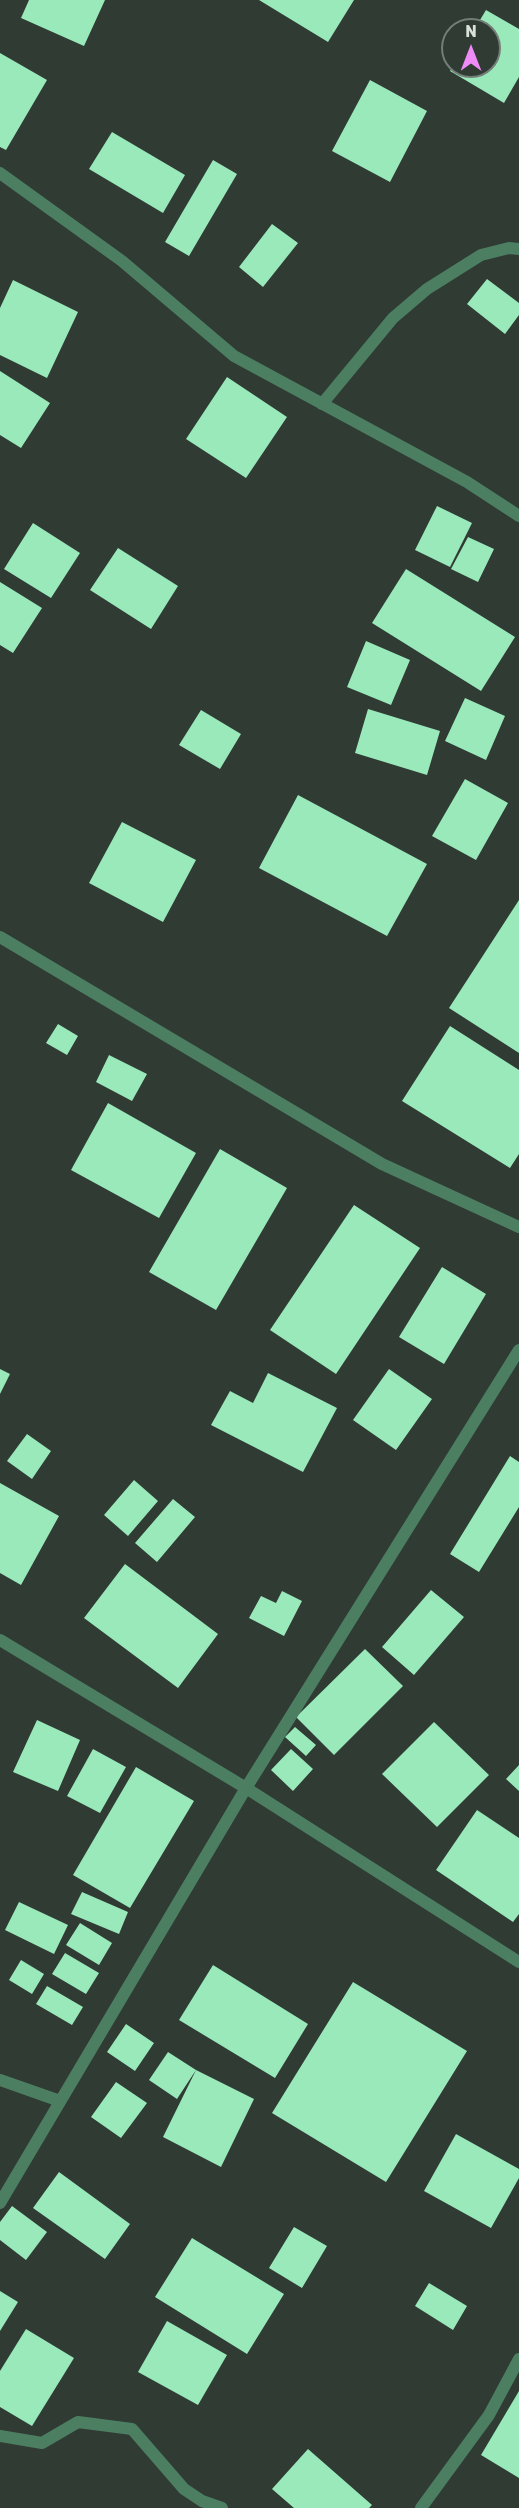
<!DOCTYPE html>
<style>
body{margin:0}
#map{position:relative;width:519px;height:2508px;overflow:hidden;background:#303b34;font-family:Rubik,sans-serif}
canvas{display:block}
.north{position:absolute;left:441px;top:18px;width:60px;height:60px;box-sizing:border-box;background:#303b34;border:2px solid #747d77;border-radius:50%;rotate:0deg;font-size:16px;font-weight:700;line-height:24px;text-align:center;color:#dae0dc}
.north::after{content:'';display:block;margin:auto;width:21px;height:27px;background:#ef8bf6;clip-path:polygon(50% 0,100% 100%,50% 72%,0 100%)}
</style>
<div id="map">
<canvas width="519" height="2508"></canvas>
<div class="north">N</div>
</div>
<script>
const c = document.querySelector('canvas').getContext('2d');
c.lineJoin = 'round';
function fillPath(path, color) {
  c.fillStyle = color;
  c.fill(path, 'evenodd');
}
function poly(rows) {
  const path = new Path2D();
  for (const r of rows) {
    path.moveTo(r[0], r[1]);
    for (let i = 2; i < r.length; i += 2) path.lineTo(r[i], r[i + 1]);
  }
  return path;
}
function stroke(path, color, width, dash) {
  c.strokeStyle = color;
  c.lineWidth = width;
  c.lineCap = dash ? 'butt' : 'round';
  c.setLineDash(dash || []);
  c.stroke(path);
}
fillPath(poly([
 [29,0,105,0,84,46,21,18],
 [259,0,354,0,328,42],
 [486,10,519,29,519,77,504,103,450,71,453,66,489,66,489,30,474,30],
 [0,53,47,80,6,150,0,147],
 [370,80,427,111,390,182,332,151],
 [112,132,185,175,163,213,89,169],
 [213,160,237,174,189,256,165,242],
 [272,224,298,243,263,287,239,267],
 [487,279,519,303,519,315,505,334,467,304],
 [13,280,78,312,47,378,0,355,0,308],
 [0,371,50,403,21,448,0,435],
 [227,377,287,417,246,478,186,439],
 [437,506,472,523,450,567,415,550],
 [33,523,80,553,51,598,4,569],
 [468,537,494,549,478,582,451,569],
 [118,548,178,586,151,629,90,590],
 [406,569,515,637,481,691,372,623],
 [0,582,42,608,13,653,0,645],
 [366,641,410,660,391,705,347,687],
 [465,698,505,716,486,760,445,741],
 [368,709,440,731,427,775,355,753],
 [201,710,241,734,220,769,179,745],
 [465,779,508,803,476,860,432,836],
 [298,795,427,864,387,936,259,868],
 [122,822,196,860,163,922,89,883],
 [519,900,519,1053,449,1008],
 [58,1024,78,1036,67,1055,46,1043],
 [450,1026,519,1070,519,1154,510,1168,402,1101],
 [109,1055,147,1074,132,1101,96,1082],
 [108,1103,196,1153,159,1218,71,1170],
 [220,1149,287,1188,216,1310,149,1272],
 [354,1205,420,1248,336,1374,270,1330],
 [442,1267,486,1294,444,1364,399,1337],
 [0,1369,10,1374,0,1394],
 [389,1369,432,1399,396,1450,353,1420],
 [268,1373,337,1408,303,1472,211,1425,230,1391,253,1403],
 [27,1434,51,1451,32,1479,7,1461],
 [510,1456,519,1462,519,1507,479,1572,450,1554],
 [134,1480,158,1501,128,1536,104,1515],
 [0,1483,59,1516,21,1585,0,1573],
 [173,1499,195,1517,157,1562,135,1543],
 [125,1564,218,1634,178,1688,84,1618],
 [431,1590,464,1617,414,1675,382,1647],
 [282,1591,302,1601,284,1636,249,1618,261,1596,276,1603],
 [365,1649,403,1686,334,1755,296,1717],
 [37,1720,80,1740,58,1791,13,1772],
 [434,1722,489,1775,437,1827,382,1774],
 [295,1727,316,1745,306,1756,285,1737],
 [93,1749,126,1767,100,1813,67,1796],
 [291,1749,313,1769,293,1791,271,1770],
 [519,1765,519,1791,506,1779],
 [136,1767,194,1801,130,1908,73,1875],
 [477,1810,519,1838,519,1914,513,1922,436,1870],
 [82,1892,128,1912,119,1934,71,1914],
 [19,1902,68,1925,54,1954,5,1930],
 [80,1923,112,1943,99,1965,66,1945],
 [65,1953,99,1973,86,1994,52,1974],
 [21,1960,44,1974,32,1994,9,1980],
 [213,1965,308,2024,275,2078,179,2020],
 [353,1982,467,2051,386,2182,272,2113],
 [47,1986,83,2007,72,2025,36,2004],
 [126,2024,154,2043,135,2071,107,2052],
 [168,2052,196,2070,254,2099,221,2167,163,2137,196,2070,177,2099,149,2080],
 [116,2082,147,2103,121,2138,91,2117],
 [456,2134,519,2169,519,2178,491,2228,424,2191],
 [59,2172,130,2224,105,2259,33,2208],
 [12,2206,47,2232,26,2260,0,2240,0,2222],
 [294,2227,327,2246,302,2288,269,2268],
 [192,2238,284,2294,247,2354,155,2297],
 [429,2283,467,2306,453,2330,415,2306],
 [0,2291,18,2302,0,2331],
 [167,2321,227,2355,198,2405,138,2372],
 [26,2329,74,2358,32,2426,0,2407,0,2371],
 [519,2391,519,2478,481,2455],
 [308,2449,372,2505,369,2508,294,2508,272,2489]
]), '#99e9bb');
stroke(poly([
 [0,173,122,261,234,356,467,482,519,516],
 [322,404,393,318,427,289,481,255,509,248,519,249],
 [0,937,382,1164,519,1227],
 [0,1640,246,1788,519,1962],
 [0,2080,60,2101],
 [0,2203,246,1788,519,1350],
 [0,2436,42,2443,78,2422,132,2429,184,2489,202,2501,222,2508],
 [421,2508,489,2415,519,2359]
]), '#4c7f62', 12);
</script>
